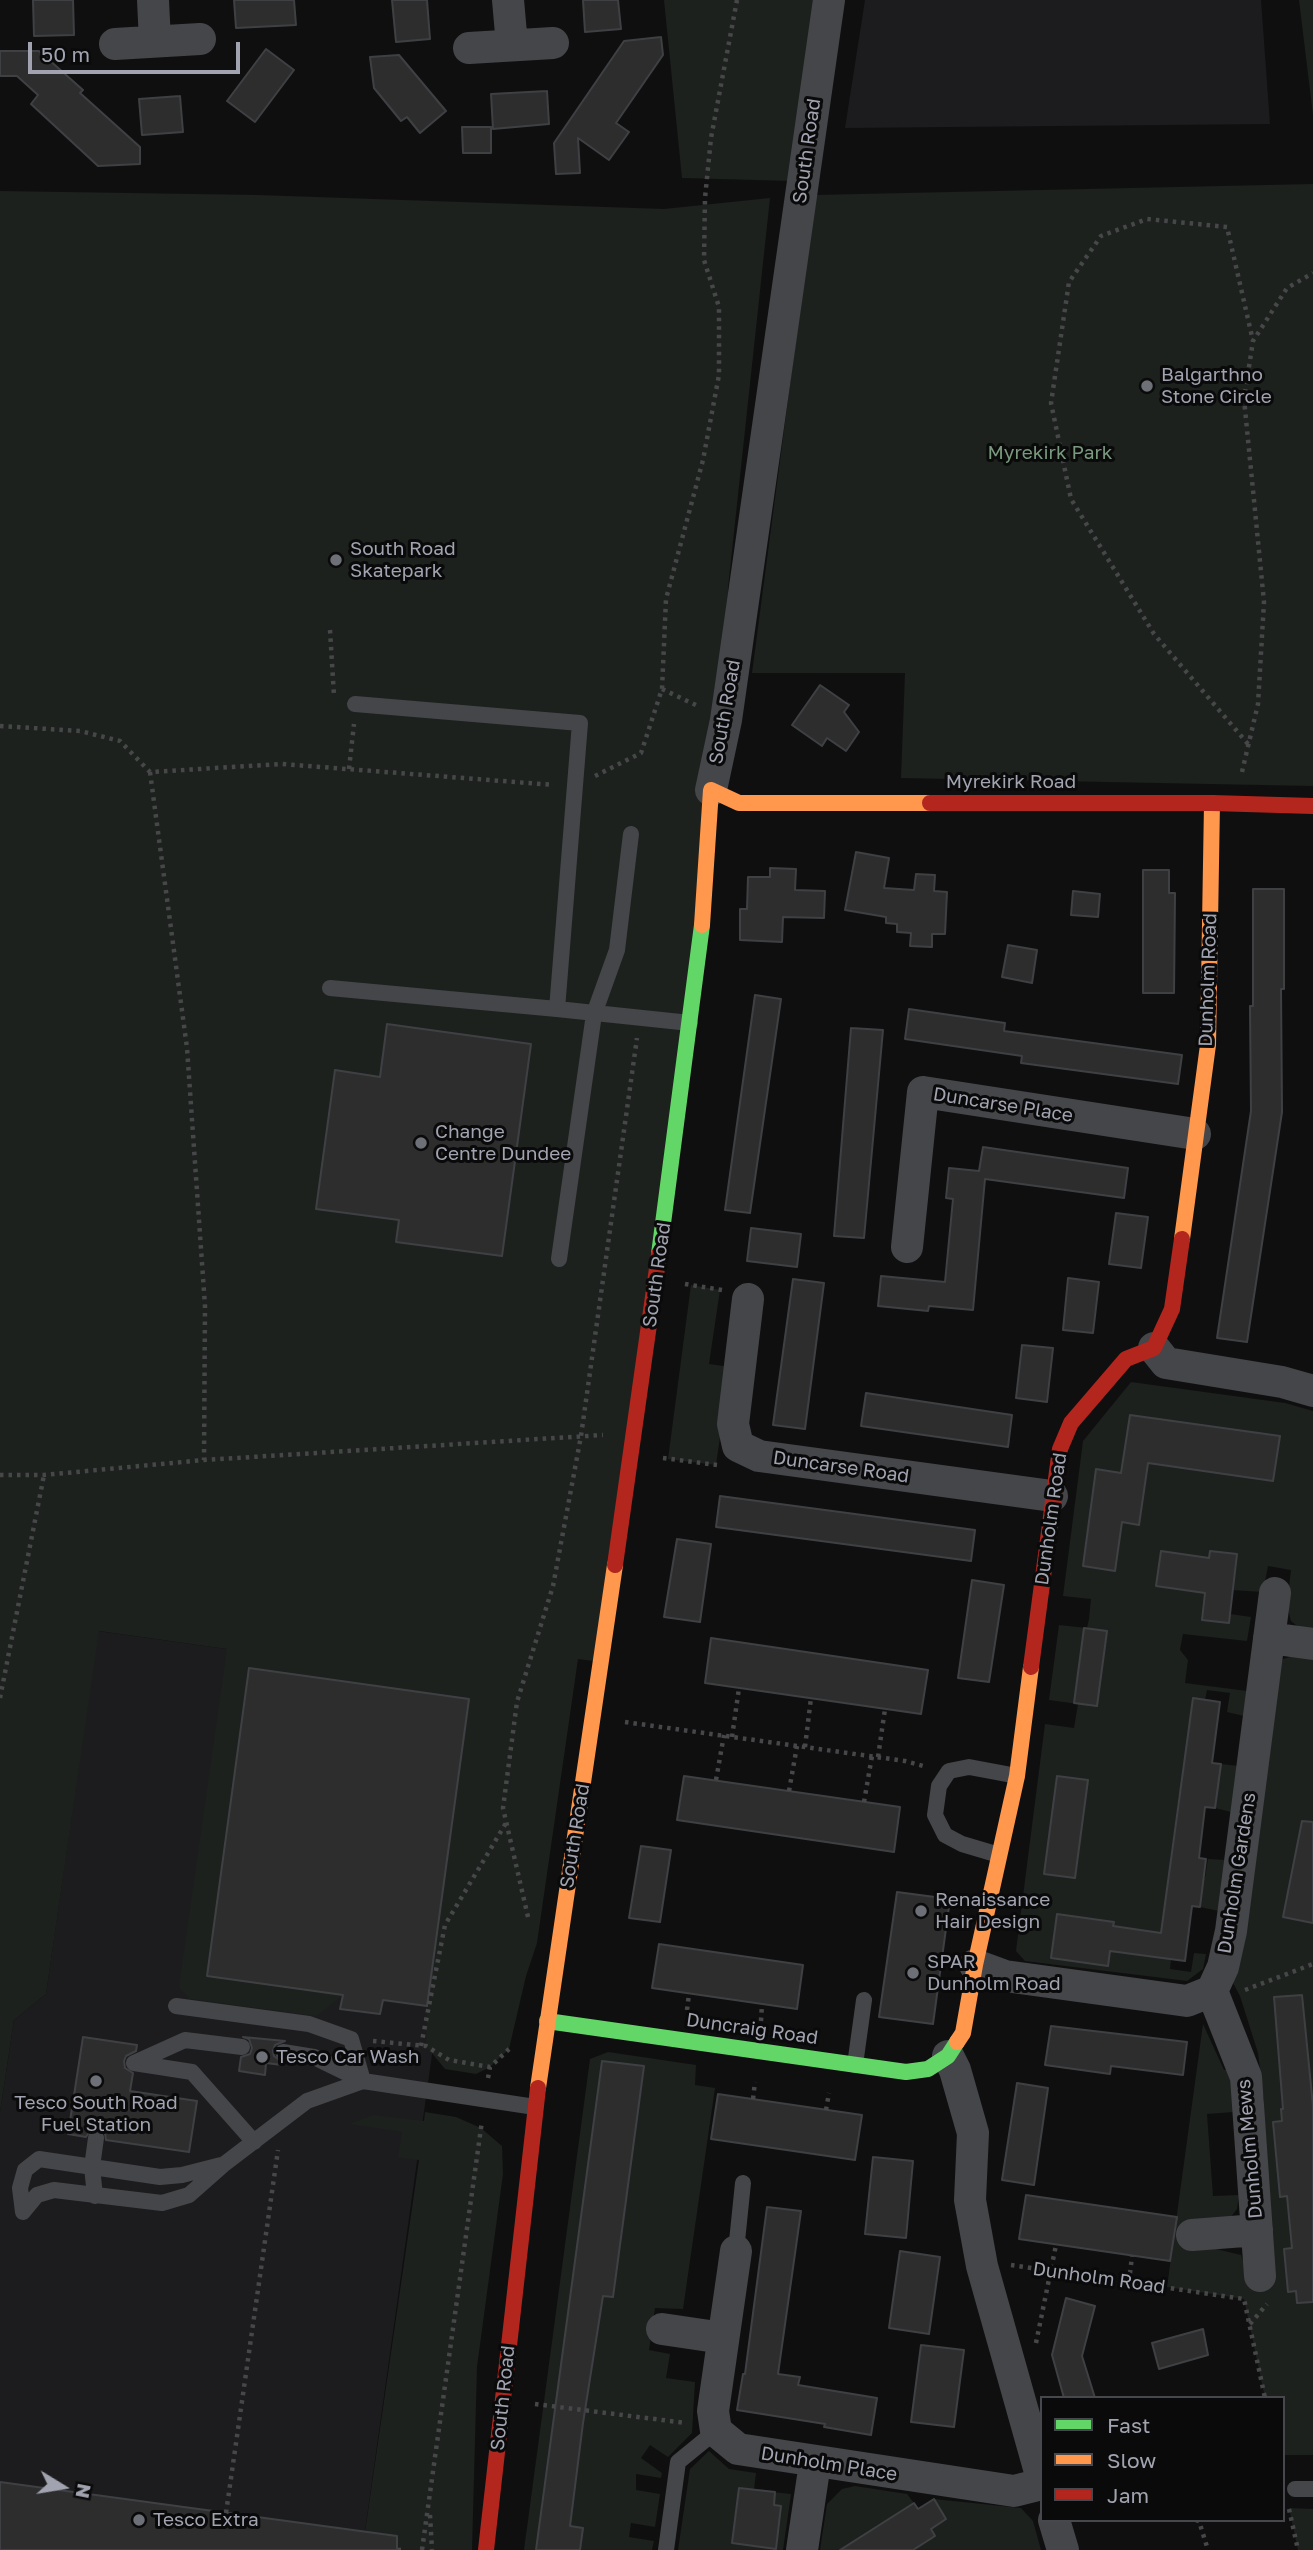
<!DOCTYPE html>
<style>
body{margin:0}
#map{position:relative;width:1313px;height:2550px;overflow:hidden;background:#0f0f10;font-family:"Golos Text",sans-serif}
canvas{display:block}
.legend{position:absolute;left:1040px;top:2396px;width:245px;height:126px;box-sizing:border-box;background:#0a0a0b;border:2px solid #46484d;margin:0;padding:9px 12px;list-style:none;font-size:21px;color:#a1a4b0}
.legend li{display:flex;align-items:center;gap:14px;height:35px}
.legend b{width:35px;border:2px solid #46484d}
.north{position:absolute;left:28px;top:2452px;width:70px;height:70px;-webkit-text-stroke:5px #0a0a0b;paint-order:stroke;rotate:101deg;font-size:19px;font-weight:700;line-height:28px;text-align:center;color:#a1a4b0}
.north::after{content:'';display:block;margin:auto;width:24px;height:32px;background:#a1a4b0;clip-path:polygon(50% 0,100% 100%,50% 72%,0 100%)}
.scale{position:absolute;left:28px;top:42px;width:212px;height:32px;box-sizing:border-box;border:4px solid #a1a4b0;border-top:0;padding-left:9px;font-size:21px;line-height:24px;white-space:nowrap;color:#a1a4b0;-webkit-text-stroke:5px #0a0a0b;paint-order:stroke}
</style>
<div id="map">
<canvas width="1313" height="2550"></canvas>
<ul class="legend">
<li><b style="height:9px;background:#63d668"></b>Fast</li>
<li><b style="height:9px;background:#ff974d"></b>Slow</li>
<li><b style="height:9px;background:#b3261e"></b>Jam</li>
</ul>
<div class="north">N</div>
<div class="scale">50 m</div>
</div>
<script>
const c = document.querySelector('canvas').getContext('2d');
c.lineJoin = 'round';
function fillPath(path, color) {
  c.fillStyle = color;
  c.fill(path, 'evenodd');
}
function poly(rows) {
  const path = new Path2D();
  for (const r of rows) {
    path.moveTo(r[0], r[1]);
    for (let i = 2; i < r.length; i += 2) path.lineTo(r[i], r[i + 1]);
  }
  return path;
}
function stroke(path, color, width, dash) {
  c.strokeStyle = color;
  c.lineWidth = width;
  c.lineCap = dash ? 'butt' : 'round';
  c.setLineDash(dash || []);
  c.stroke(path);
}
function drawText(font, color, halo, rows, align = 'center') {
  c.font = font + ' "Golos Text",sans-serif';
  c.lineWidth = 6;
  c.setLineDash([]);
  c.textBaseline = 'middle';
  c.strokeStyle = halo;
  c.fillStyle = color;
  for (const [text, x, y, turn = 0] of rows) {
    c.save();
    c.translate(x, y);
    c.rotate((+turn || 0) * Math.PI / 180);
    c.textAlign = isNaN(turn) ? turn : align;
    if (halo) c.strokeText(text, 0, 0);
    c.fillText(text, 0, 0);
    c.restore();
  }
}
fillPath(poly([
 [865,0,1261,0,1270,124,845,128],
 [98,1631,484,1685,365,2531,377,2533,375,2550,0,2550,0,2112,14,2020,46,1994]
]), '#1c1c1e');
fillPath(poly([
 [664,0,815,0,793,181,682,178],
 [1299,0,1313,0,1313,115],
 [1313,184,1313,786,901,778,905,673,752,673,815,195],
 [0,191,258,195,664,209,770,198,728,588,726,720,601,1662,578,1659,537,1943,526,1976,509,2049,490,2067,476,2074,445,2069,426,2046,427,2006,469,1699,249,1669,207,1976,343,1995,316,2016,190,1999,179,1987,227,1649,99,1631,46,1994,14,2020,0,2112],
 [691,1285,720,1290,709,1364,730,1367,716,1465,668,1459],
 [1131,1382,1285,1403,1313,1411,1313,1630,1301,1629,1291,1621,1287,1605,1291,1570,1268,1566,1263,1592,1232,1590,1230,1614,1251,1617,1247,1641,1183,1634,1180,1650,1188,1660,1185,1683,1247,1691,1244,1716,1227,1712,1230,1693,1207,1690,1205,1700,1193,1698,1183,1768,1221,1764,1239,1766,1231,1812,1215,1808,1217,1790,1191,1796,1179,1794,1170,1863,1182,1865,1181,1875,1205,1878,1208,1859,1226,1860,1219,1911,1200,1907,1202,1887,1179,1897,1166,1895,1158,1957,1171,1959,1170,1969,1191,1972,1194,1953,1206,1954,1203,1969,1187,1981,1025,1961,1016,1951,1045,1724,1074,1728,1078,1704,1049,1700,1059,1625,1087,1628,1089,1619,1091,1599,1063,1596,1083,1441],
 [1296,1655,1313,1656,1313,2455,1283,2455,1283,2398,1265,2398,1244,2299,1167,2287,1203,2024,1224,2070,1231,2068,1233,2112,1207,2114,1213,2196,1239,2195,1237,2209,1208,2247,1241,2255,1248,2277,1258,2107,1264,2101,1258,2053,1240,1996,1232,1981,1275,1672,1283,1659],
 [608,2052,696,2065,695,2085,715,2088,683,2309,655,2308,649,2350,670,2354,666,2378,695,2382,692,2433,668,2457,650,2445,641,2458,662,2473,661,2478,636,2474,636,2490,660,2494,655,2527,631,2523,629,2537,654,2541,652,2550,524,2550,590,2059],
 [425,2112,456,2117,481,2128,502,2146,503,2174,477,2367,472,2550,375,2550,377,2533,365,2532,419,2160,398,2157,402,2132,350,2124,373,2115,424,2121],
 [709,2451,729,2469,756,2473,754,2490,791,2494,783,2550,678,2550,690,2469],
 [855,2486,907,2494,914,2503,840,2550,820,2550,827,2504,842,2489],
 [934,2499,1021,2508,1033,2521,1041,2550,913,2550,935,2536,931,2529,946,2519],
 [1289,2508,1313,2509,1313,2550,1298,2550]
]), '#1c211d');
const building = poly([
 [33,0,73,0,74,35,34,36,33,0],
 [234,0,294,0,296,25,236,28,234,0],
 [392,0,427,0,430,39,396,42,392,0],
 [583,0,618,0,621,29,585,32,583,0],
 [661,37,663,55,616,123,629,132,609,160,578,138,580,173,556,174,554,143,624,41,661,37],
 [266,49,294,70,255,122,227,101,266,49],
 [0,51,39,51,83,90,80,93,140,147,140,164,98,166,31,104,38,95,17,76,0,76,0,51],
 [399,55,446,111,420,133,407,117,401,121,374,88,370,57,399,55],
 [547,91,549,124,493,129,491,94,547,91],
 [180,96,183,132,142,135,139,99,180,96],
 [462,127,491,127,491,153,463,153,462,127],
 [820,685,849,705,844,712,859,732,846,751,827,738,822,746,792,725,820,685],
 [856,852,889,858,884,888,914,890,916,874,935,875,934,891,947,892,945,934,932,934,932,947,910,946,911,933,897,932,897,924,886,923,886,917,845,910,856,852],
 [770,868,796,869,795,890,825,891,824,918,783,917,782,942,740,940,740,909,747,909,748,877,770,877,770,868],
 [1143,870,1169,870,1169,893,1175,893,1174,993,1143,993,1143,870],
 [1253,889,1284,889,1284,989,1281,989,1282,1112,1247,1342,1217,1338,1251,1111,1250,1006,1253,1006,1253,889],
 [1073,891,1100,894,1098,917,1071,915,1073,891],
 [1008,945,1037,950,1032,983,1002,977,1008,945],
 [755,995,781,999,750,1213,725,1210,755,995],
 [909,1009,1005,1023,1004,1031,1182,1055,1178,1084,1021,1063,1022,1056,905,1039,909,1009],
 [387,1024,531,1044,502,1256,396,1242,399,1220,316,1209,335,1070,380,1077,387,1024],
 [851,1028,883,1030,864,1238,834,1236,851,1028],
 [983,1147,1128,1168,1124,1198,985,1179,973,1310,929,1306,928,1311,878,1306,881,1276,945,1282,953,1199,946,1198,949,1168,979,1171,983,1147],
 [1116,1213,1148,1217,1141,1268,1109,1264,1116,1213],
 [751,1228,801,1234,797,1267,747,1261,751,1228],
 [1068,1278,1099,1282,1093,1333,1063,1330,1068,1278],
 [793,1279,824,1283,805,1429,773,1425,793,1279],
 [1022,1345,1053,1348,1047,1402,1016,1398,1022,1345],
 [866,1393,1012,1415,1008,1447,861,1426,866,1393],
 [1130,1415,1280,1436,1273,1481,1148,1463,1139,1525,1122,1522,1115,1571,1083,1566,1096,1469,1121,1473,1130,1415],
 [720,1496,975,1530,971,1561,716,1527,720,1496],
 [677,1539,711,1544,700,1622,664,1617,677,1539],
 [1161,1551,1209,1558,1210,1551,1237,1554,1229,1623,1202,1620,1205,1593,1156,1586,1161,1551],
 [972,1580,1004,1585,989,1682,958,1678,972,1580],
 [1084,1628,1107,1631,1097,1706,1074,1703,1084,1628],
 [711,1638,928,1670,921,1714,705,1683,711,1638],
 [249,1668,469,1699,427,2006,383,2000,380,2014,340,2009,343,1995,207,1976,249,1668],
 [1193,1698,1220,1702,1212,1763,1221,1764,1215,1808,1205,1807,1199,1858,1206,1859,1200,1907,1192,1906,1185,1961,1110,1951,1108,1966,1051,1958,1057,1914,1114,1922,1113,1926,1161,1933,1193,1698],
 [684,1776,900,1807,894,1852,677,1820,684,1776],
 [1057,1776,1088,1780,1075,1878,1044,1874,1057,1776],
 [1302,1821,1313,1822,1313,1923,1283,1917,1302,1821],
 [641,1846,671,1850,660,1922,629,1918,641,1846],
 [897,1892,950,1899,933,2024,879,2017,897,1892],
 [659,1944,803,1965,797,2009,652,1988,659,1944],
 [1302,1995,1313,2106,1313,2302,1297,2303,1296,2291,1288,2292,1284,2249,1292,2248,1287,2196,1280,2197,1273,2122,1282,2121,1281,2109,1283,2109,1274,1997,1302,1995],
 [1051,2026,1187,2042,1183,2075,1111,2066,1110,2074,1045,2065,1051,2026],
 [83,2037,137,2045,136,2051,126,2056,124,2061,125,2068,133,2073,130,2091,197,2101,189,2152,106,2140,105,2133,98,2128,91,2129,86,2137,68,2134,83,2037],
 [243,2037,285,2041,275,2045,273,2051,274,2056,282,2062,282,2065,266,2063,265,2075,239,2071,241,2057,250,2054,252,2048,249,2039,243,2037],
 [602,2061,644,2066,613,2297,603,2296,583,2423,570,2526,583,2528,580,2550,536,2550,602,2061],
 [1017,2083,1048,2088,1034,2185,1002,2180,1017,2083],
 [718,2094,862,2115,855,2160,711,2139,718,2094],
 [873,2157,913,2161,906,2238,865,2234,873,2157],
 [1026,2195,1177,2217,1170,2261,1019,2239,1026,2195],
 [767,2207,801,2211,778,2374,800,2377,798,2385,877,2398,871,2435,824,2427,825,2424,737,2410,743,2374,745,2374,767,2207],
 [900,2251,940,2257,929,2334,889,2328,900,2251],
 [1066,2298,1095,2306,1082,2356,1095,2398,1064,2398,1052,2355,1066,2298],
 [1203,2329,1208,2355,1159,2369,1152,2343,1203,2329],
 [921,2345,964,2350,954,2427,911,2422,921,2345],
 [0,2482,397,2536,397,2550,0,2550,0,2482],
 [739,2488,775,2492,774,2505,781,2506,776,2549,732,2543,739,2488],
 [934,2499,946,2519,931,2529,935,2536,913,2550,840,2550,914,2503,918,2509,934,2499]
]);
fillPath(building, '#2d2d2e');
stroke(building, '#3f4043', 2);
stroke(poly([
 [330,630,334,696],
 [662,689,700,707],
 [0,726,80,731,120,741,150,772,282,764,554,785],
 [1248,744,1154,634,1071,499,1051,403,1069,282,1101,236,1147,219,1227,227,1253,341],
 [349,769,354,724],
 [150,772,187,1048,205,1306,204,1460],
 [1242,772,1258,704,1264,602,1244,399,1253,341,1287,288,1313,273],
 [595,776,641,753,662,689,666,599,703,460,719,375,719,307,704,260,705,198,711,138,737,0],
 [685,1284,722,1290],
 [663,1458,717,1465],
 [0,1475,44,1475,204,1460,603,1435],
 [0,1698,44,1475],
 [625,1722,905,1761,927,1767],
 [732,1737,739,1688],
 [805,1747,811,1698],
 [878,1757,885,1709],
 [716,1780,724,1735],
 [789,1791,797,1746],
 [864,1802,872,1756],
 [528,1917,503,1808,517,1702,553,1586,581,1436,637,1038],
 [1245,1990,1313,1964],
 [687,2010,689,1994],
 [761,2021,762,2004],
 [373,2041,426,2046,449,2060,490,2067],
 [421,2046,445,1925,506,1823],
 [488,2078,490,2067,509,2049],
 [753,2099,755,2082],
 [826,2110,829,2093],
 [1011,2265,1244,2299,1265,2398],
 [1129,2282,1132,2256],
 [1250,2324,1267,2304],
 [1036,2343,1056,2245],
 [535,2404,686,2423],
 [1289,2509,1298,2550],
 [226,2513,278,2150],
 [430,2515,432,2550],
 [1196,2520,1199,2521,1208,2550],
 [398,2550,401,2550],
 [422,2550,482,2121]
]), '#47474a', 4.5, [3.5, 5]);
stroke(poly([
 [355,704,580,723,557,1009,690,1023],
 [330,988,557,1009],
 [559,1259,594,1014,617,950,631,834],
 [999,1855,962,1844,945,1835,935,1815,939,1786,949,1771,969,1767,1017,1776],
 [176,2006,309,2024,351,2039,363,2081],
 [283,2052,314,2057,363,2081],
 [134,2063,192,2072,254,2142],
 [134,2063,185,2040,242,2047],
 [855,2065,864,2000],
 [95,2196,92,2167,96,2138],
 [23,2212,37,2195,54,2190,162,2203,189,2195,223,2165,307,2101,363,2081,535,2107],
 [23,2212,20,2188,25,2170,39,2159,160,2177,182,2175,221,2165],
 [736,2251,743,2183],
 [1295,2489,1313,2489],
 [666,2550,678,2462,716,2431]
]), '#454649', 16);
stroke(poly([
 [153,0,155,41],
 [508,0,512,45],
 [115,44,200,39],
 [469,48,553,43],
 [711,790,726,720,829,0],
 [907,1247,923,1092,1195,1134],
 [748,1299,733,1424,738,1446,759,1456,1052,1496],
 [1154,1348,1166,1363,1282,1382,1313,1391],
 [1269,1638,1313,1644],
 [975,1965,1005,1976,1187,2001,1212,1991,1223,1967,1231,1931,1275,1593],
 [1212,1991,1246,2077,1260,2276],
 [948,2056,955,2070,973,2133,970,2200,982,2266,1042,2479],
 [1192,2235,1257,2230],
 [736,2251,713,2411,716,2431,738,2449,1014,2491,1042,2484],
 [662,2329,723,2338],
 [1054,2520,1063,2550],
 [802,2550,815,2463]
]), '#454649', 32);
stroke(poly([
 [659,1254,702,925],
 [547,2021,906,2072,928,2069,948,2056,957,2042]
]), '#63d668', 16);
stroke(poly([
 [702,925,711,790,739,803,930,803],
 [1182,1239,1208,1045,1212,803],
 [957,2042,963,2033,975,1965,1017,1776,1031,1667],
 [538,2088,615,1565]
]), '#ff974d', 16);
stroke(poly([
 [930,803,1212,803,1313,806],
 [615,1565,659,1254],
 [1031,1667,1060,1449,1071,1423,1126,1359,1154,1348,1172,1309,1182,1239],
 [486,2550,538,2088]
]), '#b3261e', 16);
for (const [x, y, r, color] of [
 [1147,386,7,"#6e7078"],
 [336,560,7,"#6e7078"],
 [421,1143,7,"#6e7078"],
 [921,1911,7,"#6e7078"],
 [913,1973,7,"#6e7078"],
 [262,2057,7,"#6e7078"],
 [96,2081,7,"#6e7078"],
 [139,2520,7,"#6e7078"]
]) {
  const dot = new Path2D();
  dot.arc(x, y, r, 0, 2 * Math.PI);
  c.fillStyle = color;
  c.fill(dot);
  stroke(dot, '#0a0a0b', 2.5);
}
drawText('19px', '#a1a4b0', '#0a0a0b', [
 ["South Road",807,151,-82],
 ["South Road",725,712,-80],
 ["Myrekirk Road",1011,782],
 ["Dunholm Road",1208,980,-88],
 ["Duncarse Place",1003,1105,9],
 ["South Road",657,1275,-82],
 ["Duncarse Road",841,1467,8],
 ["Dunholm Road",1051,1519,-82],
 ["South Road",575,1836,-81],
 ["Dunholm Gardens",1237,1873,-81],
 ["Duncraig Road",752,2029,8],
 ["Dunholm Mews",1250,2149,-95],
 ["Dunholm Road",1099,2278,8],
 ["South Road",503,2398,-84],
 ["Dunholm Place",829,2464,9]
]);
drawText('19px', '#a1a4b0', '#0a0a0b', [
 ["Balgarthno",1161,375],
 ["Stone Circle",1161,397],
 ["South Road",350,549],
 ["Skatepark",350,571],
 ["Change",435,1132],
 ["Centre Dundee",435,1154],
 ["Renaissance",935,1900],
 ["Hair Design",935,1922],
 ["SPAR",927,1962],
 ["Dunholm Road",927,1984],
 ["Tesco Car Wash",276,2057],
 ["Tesco South Road",96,2103,"center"],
 ["Fuel Station",96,2125,"center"],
 ["Tesco Extra",153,2520]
], 'left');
drawText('19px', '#799a7f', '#0a0a0b', [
 ["Myrekirk Park",1050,453]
]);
</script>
